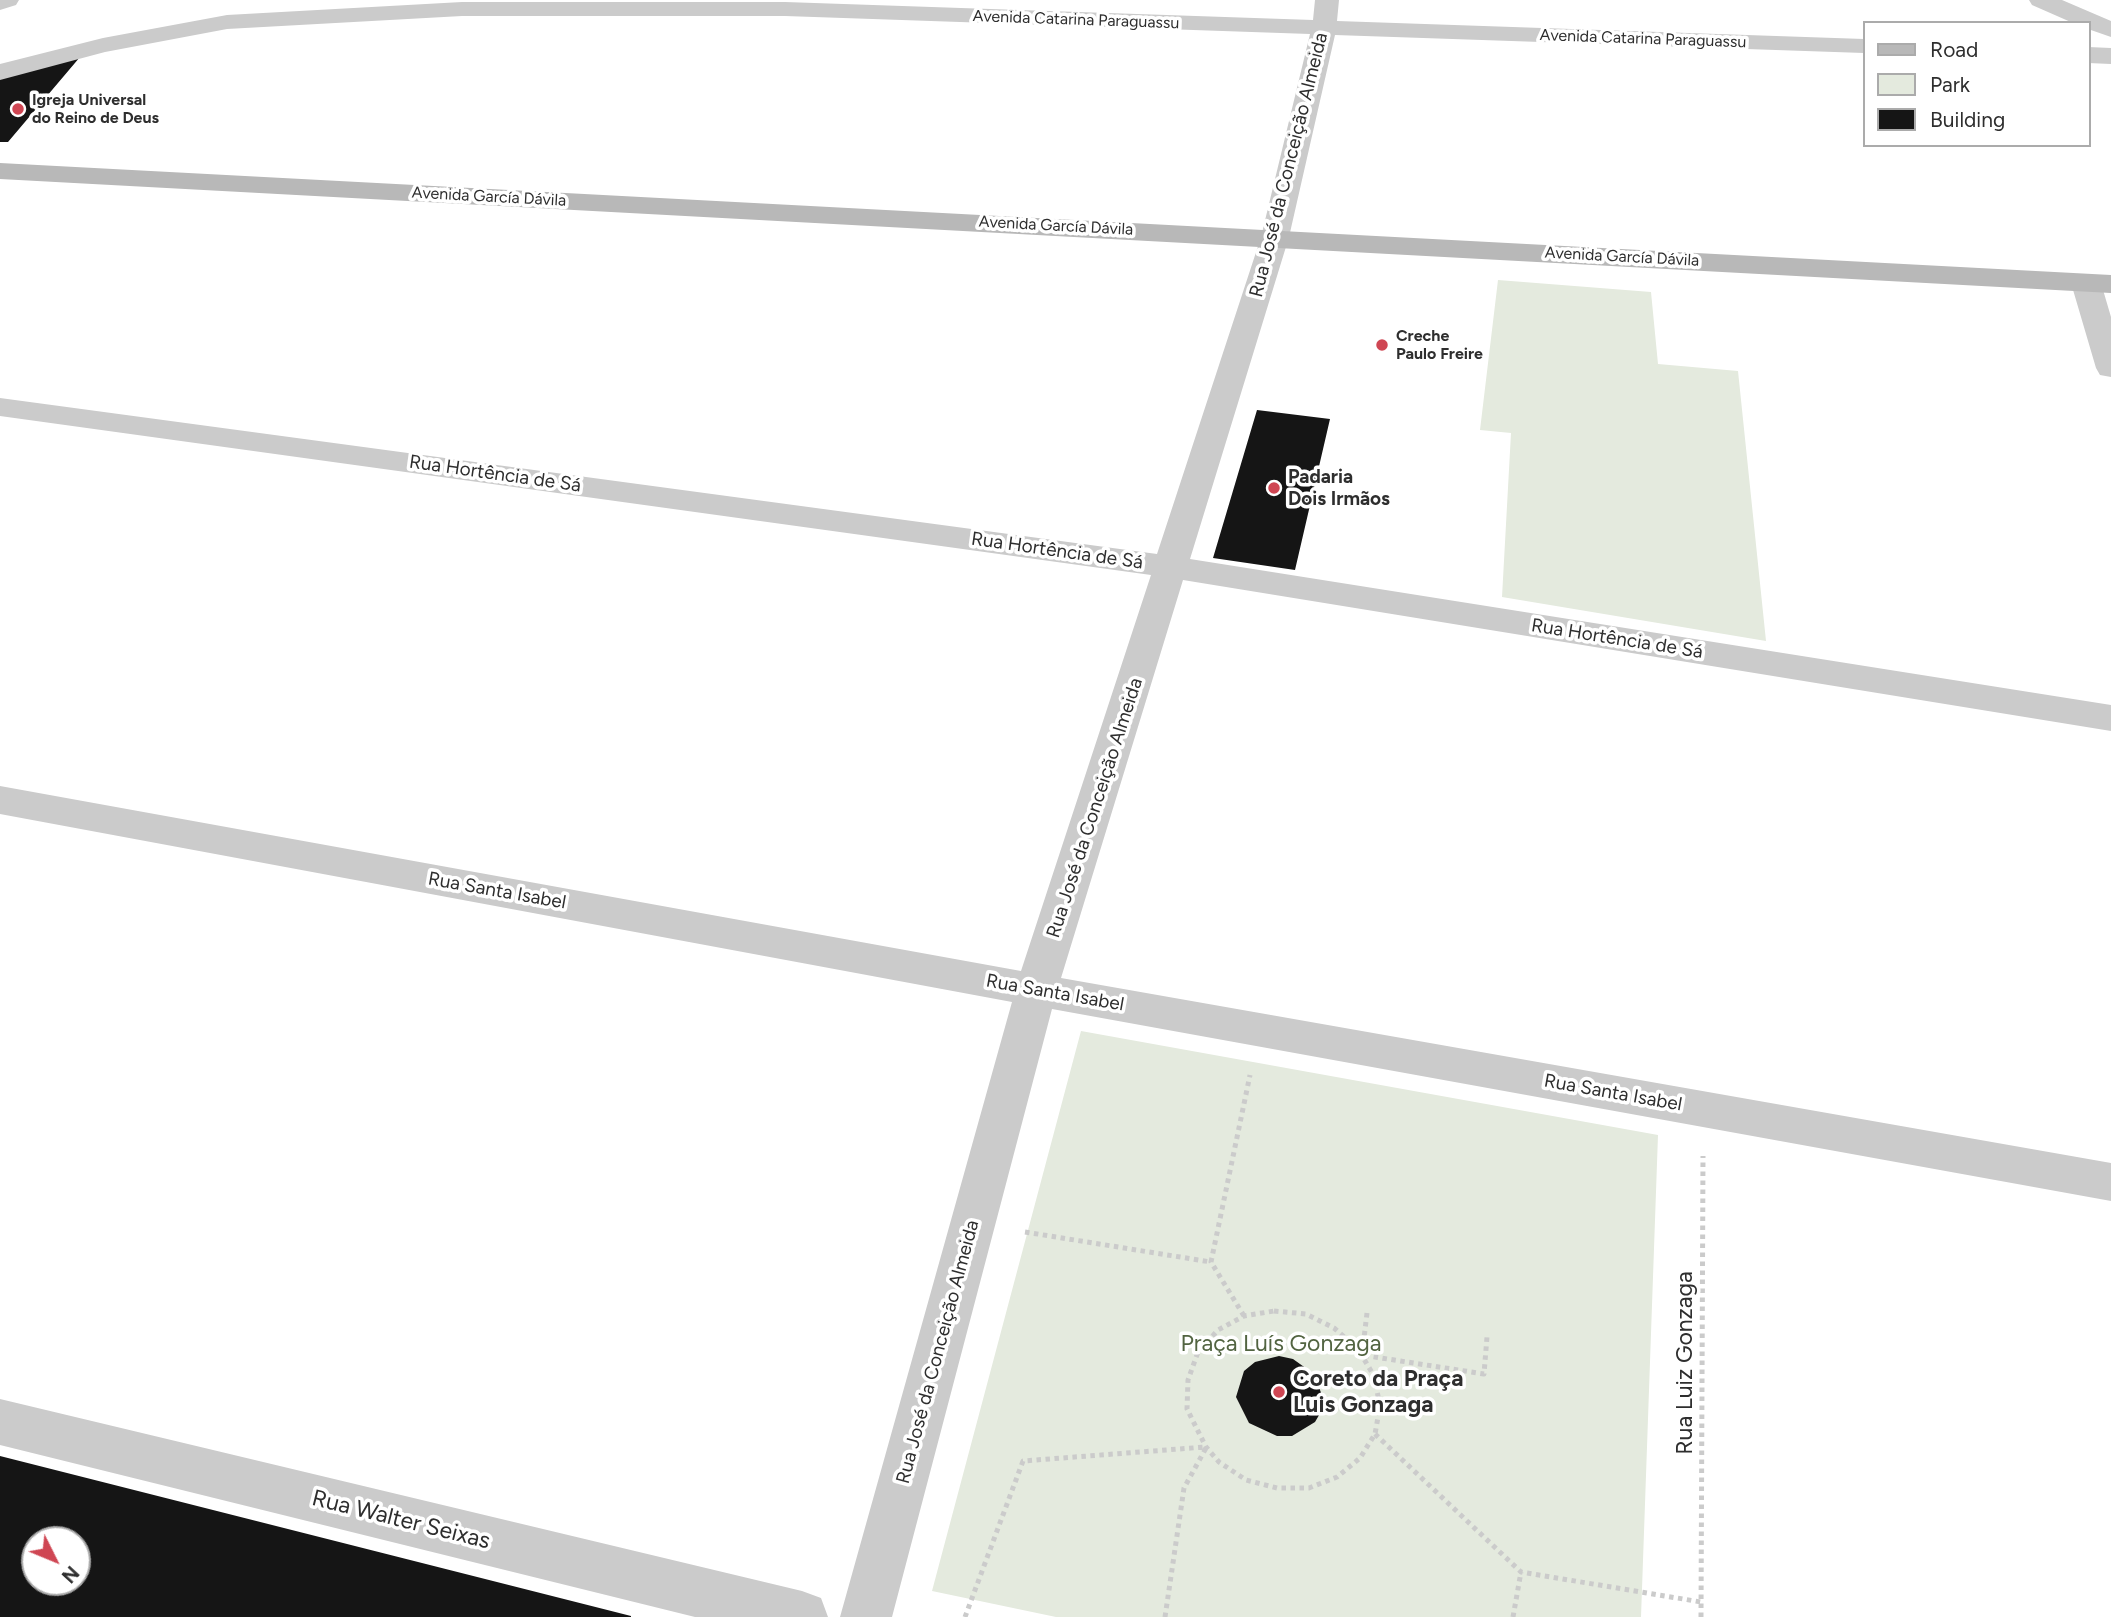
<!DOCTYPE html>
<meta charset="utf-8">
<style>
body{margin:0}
#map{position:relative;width:2111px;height:1617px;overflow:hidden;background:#fff;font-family:Figtree,sans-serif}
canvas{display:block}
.legend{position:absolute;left:1863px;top:21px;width:228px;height:126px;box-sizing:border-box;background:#fff;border:2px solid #ababab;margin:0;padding:9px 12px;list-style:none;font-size:21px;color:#2e2e2e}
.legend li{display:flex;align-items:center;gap:14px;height:35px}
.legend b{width:35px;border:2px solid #ababab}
.north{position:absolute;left:21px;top:1526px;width:70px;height:70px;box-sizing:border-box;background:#fff;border:2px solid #ababab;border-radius:50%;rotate:133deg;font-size:19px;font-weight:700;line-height:28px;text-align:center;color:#2e2e2e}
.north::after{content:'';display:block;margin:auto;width:24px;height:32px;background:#cf4653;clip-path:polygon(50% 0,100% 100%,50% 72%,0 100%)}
</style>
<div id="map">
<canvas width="2111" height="1617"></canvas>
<ul class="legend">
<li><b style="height:9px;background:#b8b8b8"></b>Road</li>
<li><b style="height:19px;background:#e4eade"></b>Park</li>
<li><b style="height:19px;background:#151515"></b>Building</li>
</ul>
<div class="north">N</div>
</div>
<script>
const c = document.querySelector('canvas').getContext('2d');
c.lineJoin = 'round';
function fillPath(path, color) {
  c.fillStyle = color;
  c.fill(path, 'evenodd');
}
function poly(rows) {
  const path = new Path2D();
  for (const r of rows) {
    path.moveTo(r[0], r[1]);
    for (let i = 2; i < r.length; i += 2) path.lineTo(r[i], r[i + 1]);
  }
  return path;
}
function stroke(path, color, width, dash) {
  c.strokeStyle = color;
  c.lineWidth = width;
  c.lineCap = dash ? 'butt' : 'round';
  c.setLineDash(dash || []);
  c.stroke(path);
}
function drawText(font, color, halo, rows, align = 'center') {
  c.font = font + ' Figtree,sans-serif';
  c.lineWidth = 7;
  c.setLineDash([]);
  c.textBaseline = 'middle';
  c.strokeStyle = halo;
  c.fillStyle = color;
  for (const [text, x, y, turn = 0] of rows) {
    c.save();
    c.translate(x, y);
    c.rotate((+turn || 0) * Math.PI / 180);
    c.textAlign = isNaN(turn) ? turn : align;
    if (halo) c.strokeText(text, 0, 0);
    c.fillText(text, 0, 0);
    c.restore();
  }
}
fillPath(poly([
 [1498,280,1651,292,1658,364,1738,371,1766,641,1502,597,1511,433,1480,430],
 [1081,1031,1658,1135,1641,1617,1056,1617,932,1591]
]), '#e4eade');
fillPath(poly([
 [80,57,8,142,0,142,0,76],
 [1257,410,1330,419,1295,570,1213,558],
 [1279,1356,1293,1359,1314,1374,1323,1398,1322,1410,1315,1422,1292,1436,1277,1436,1249,1423,1236,1397,1244,1371,1255,1362],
 [0,1456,631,1616,631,1617,0,1617],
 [35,1540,77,1540,77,1582,35,1582]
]), '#151515');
stroke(poly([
 [1025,1232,1211,1262],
 [1274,1311,1306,1314,1334,1328,1358,1349,1374,1376,1380,1406,1375,1434,1360,1458,1337,1477,1309,1488,1277,1488,1246,1480,1219,1462,1206,1447,1187,1409,1188,1380,1198,1352,1218,1330,1244,1316,1274,1311],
 [1367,1313,1362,1355,1484,1374,1487,1337],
 [1244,1316,1211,1262,1250,1075],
 [1375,1434,1521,1572,1701,1602],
 [965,1617,1023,1461,1205,1447],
 [1165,1617,1184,1488,1206,1448],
 [1513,1617,1521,1572],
 [1701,1617,1703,1156]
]), '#cbcbcb', 5, [4.5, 4.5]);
fillPath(poly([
 [0,0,19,0,16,5,0,10,0,0],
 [1315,0,1339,0,1337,21,1864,39,1864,53,1335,35,1289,237,1190,559,2111,705,2111,731,1183,580,1061,978,2111,1163,2111,1201,1052,1009,892,1617,840,1617,1012,1002,0,814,0,786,1021,971,1151,575,0,416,0,398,1157,554,1261,237,1310,34,785,16,462,16,227,29,105,52,0,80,0,64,103,38,227,15,462,2,785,2,1313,20,1315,0],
 [2029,0,2062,0,2111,21,2111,37,2088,29,2088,23,2073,23,2032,5,2029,0],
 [2088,47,2111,48,2111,64,2088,63,2088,47],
 [2086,274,2096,277,2101,283,2111,317,2111,377,2100,375,2096,368,2071,283,2076,277,2086,274],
 [0,1399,802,1591,821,1598,828,1617,695,1617,0,1445,0,1399]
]), '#cbcbcb');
fillPath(poly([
 [0,163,2111,275,2111,293,0,179,0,163]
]), '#b8b8b8');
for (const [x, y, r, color] of [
 [18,109,7,"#cf4653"],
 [1382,345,7,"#cf4653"],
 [1274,488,7,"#cf4653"],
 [1279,1392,7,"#cf4653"]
]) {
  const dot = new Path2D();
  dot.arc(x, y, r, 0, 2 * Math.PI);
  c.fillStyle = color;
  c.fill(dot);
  stroke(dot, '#fff', 2.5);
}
drawText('16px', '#2e2e2e', '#fff', [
 ["Avenida Catarina Paraguassu",1076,20,2],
 ["Avenida Catarina Paraguassu",1643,39,2],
 ["Avenida García Dávila",489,197,3],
 ["Avenida García Dávila",1056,226,3],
 ["Avenida García Dávila",1622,257,3]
]);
drawText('bold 16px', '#2e2e2e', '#fff', [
 ["Igreja Universal",32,100],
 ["do Reino de Deus",32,118],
 ["Creche",1396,336],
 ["Paulo Freire",1396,354]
], 'left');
drawText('19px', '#2e2e2e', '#fff', [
 ["Rua José da Conceição Almeida",1289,165,-76],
 ["Rua Hortência de Sá",495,474,8],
 ["Rua Hortência de Sá",1057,551,8],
 ["Rua Hortência de Sá",1617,639,9],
 ["Rua José da Conceição Almeida",1095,808,-72],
 ["Rua Santa Isabel",497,891,10],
 ["Rua Santa Isabel",1055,993,10],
 ["Rua Santa Isabel",1613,1093,10],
 ["Rua José da Conceição Almeida",938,1352,-75]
]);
drawText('bold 19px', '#2e2e2e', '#fff', [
 ["Padaria",1288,477],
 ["Dois Irmãos",1288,499]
], 'left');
drawText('23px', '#526441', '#fff', [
 ["Praça Luís Gonzaga",1281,1344]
]);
drawText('23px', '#2e2e2e', '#fff', [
 ["Rua Luiz Gonzaga",1685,1363,-90],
 ["Rua Walter Seixas",401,1520,14]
]);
drawText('bold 23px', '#2e2e2e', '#fff', [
 ["Coreto da Praça",1293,1379],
 ["Luis Gonzaga",1293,1405]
], 'left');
</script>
